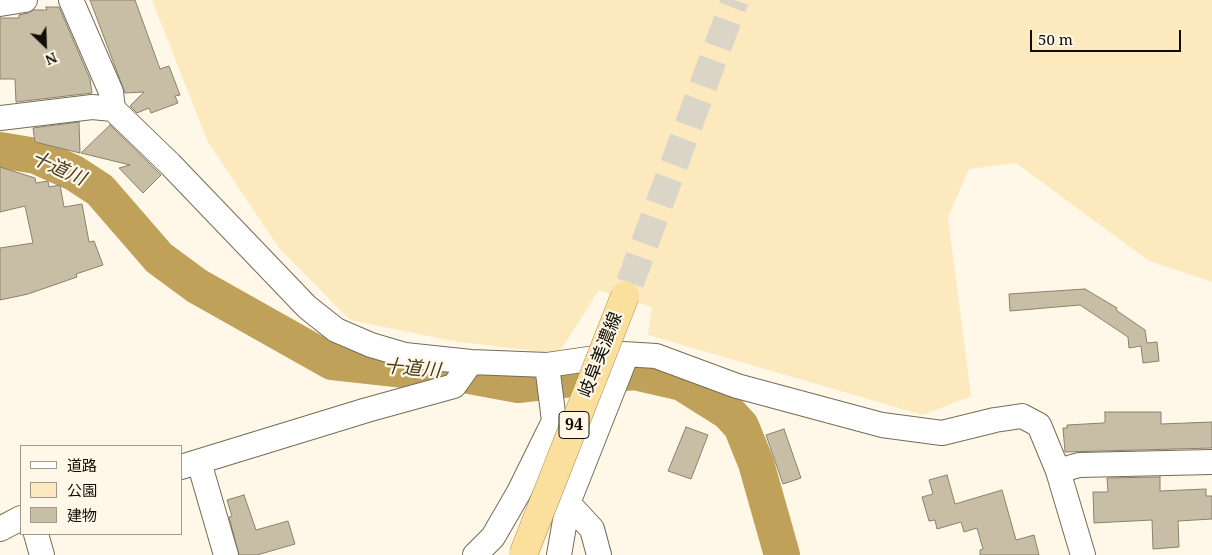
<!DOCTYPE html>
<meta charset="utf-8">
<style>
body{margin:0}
#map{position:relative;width:1212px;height:555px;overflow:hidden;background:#fff8e9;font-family:"Noto Serif","Noto Sans JP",serif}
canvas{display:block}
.legend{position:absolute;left:20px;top:445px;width:162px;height:90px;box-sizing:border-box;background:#fff8e9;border:1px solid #a09a8e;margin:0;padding:6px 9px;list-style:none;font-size:15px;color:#110d05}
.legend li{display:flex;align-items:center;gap:10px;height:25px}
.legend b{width:25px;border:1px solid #a09a8e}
.north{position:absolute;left:20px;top:20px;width:50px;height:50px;-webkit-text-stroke:4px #fff8e9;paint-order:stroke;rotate:156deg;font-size:14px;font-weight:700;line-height:20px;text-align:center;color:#110d05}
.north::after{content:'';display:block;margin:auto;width:18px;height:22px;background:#110d05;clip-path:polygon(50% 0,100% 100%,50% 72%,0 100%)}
.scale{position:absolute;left:1030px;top:30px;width:151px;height:22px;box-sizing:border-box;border:2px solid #110d05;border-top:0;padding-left:6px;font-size:15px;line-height:18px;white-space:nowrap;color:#110d05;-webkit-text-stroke:4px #fff8e9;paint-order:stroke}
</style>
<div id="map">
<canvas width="1212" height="555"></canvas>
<ul class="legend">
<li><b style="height:6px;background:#fff"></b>道路</li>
<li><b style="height:14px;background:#fce9be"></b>公園</li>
<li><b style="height:14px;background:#c8bea6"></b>建物</li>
</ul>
<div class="north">N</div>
<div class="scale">50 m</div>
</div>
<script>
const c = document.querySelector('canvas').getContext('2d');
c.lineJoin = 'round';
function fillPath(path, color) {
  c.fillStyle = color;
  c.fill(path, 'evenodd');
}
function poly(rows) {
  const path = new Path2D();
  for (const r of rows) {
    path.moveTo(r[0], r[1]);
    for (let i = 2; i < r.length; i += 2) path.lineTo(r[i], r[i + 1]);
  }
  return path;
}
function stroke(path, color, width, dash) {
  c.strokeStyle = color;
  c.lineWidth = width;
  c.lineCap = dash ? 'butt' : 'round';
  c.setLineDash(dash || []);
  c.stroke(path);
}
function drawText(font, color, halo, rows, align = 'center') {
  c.font = font + ' "Noto Serif","Noto Sans JP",serif';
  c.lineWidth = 4.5;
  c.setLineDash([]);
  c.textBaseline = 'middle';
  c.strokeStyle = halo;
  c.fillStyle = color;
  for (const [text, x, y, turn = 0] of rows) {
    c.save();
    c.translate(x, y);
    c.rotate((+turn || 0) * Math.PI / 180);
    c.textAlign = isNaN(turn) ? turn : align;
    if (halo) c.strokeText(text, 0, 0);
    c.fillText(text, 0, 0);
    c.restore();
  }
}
fillPath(poly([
 [152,0,1212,0,1212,282,1149,261,1016,163,969,169,948,217,971,396,923,415,648,335,652,307,599,290,558,354,453,341,350,320,279,248,208,142]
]), '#fce9be');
stroke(poly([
 [0,150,36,156,74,173,100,190,159,258,197,286,332,362,441,374,448,372,518,385,634,372,682,383,728,412,741,426,756,463,782,555]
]), '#c0a159', 36);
const building = poly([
 [90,0,135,0,160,69,169,66,180,95,175,96,178,103,151,113,149,108,137,113,130,106,144,92,125,93,90,0],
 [46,7,59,7,90,79,92,93,16,102,15,79,0,79,0,18,19,18,19,15,28,13,34,10,47,10,46,7],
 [79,122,80,153,35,142,33,128,79,122],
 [110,125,161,175,143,193,119,168,130,165,81,153,110,125],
 [0,167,35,178,36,183,48,181,49,187,60,185,64,207,82,204,89,242,94,241,103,265,76,274,77,277,28,294,0,300,0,248,33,243,25,206,0,212,0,167],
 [1085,289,1117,308,1116,310,1145,330,1147,343,1157,342,1159,361,1143,363,1141,346,1129,348,1128,337,1080,305,1010,311,1009,294,1085,289],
 [1105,412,1161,412,1161,424,1212,422,1212,448,1065,452,1063,428,1067,428,1067,425,1103,423,1105,422,1105,412],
 [686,427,708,435,691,479,668,471,686,427],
 [784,429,801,478,783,484,766,435,784,429],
 [947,475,955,504,1002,490,1016,540,1034,535,1039,555,980,555,980,550,983,549,977,528,964,532,961,522,937,529,935,520,929,521,922,497,933,494,929,480,947,475],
 [1160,477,1160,491,1206,489,1206,496,1212,496,1212,519,1178,521,1179,547,1153,549,1152,520,1094,523,1093,492,1108,492,1107,478,1160,477],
 [244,495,256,530,288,521,295,544,257,555,239,555,229,517,232,516,227,500,244,495]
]);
fillPath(building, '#c8bea6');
stroke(building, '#8b816b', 1);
stroke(poly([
 [630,283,735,0]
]), '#dbd5c7', 28, [28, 14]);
const minor = poly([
 [71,0,111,92,113,109],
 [0,4,25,0],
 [0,118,92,107,113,109,170,164,307,307,336,330,371,345,405,355,471,362,547,365,623,354,656,356,737,386,882,425,942,433,995,420,1022,416,1039,425,1058,471,1083,555],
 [547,365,554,421,559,437],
 [199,462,226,555],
 [181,467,367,410,454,386,471,362],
 [1058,471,1079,465,1212,462],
 [568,503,592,529,599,555],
 [0,529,21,518],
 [36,534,42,555],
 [475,555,493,537,519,492,554,421],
 [559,555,568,503,623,364,623,354]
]);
stroke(minor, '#756c56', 26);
stroke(minor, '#fff', 24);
const majorBridge = poly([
 [523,555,625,296]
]);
stroke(majorBridge, '#a6873e', 29, []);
stroke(majorBridge, '#fadf9d', 28);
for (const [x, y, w] of [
 [574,425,30]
]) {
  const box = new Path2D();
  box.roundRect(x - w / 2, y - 13.5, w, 27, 4);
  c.fillStyle = '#fff8e9';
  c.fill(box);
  stroke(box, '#110d05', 1);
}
drawText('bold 16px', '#110d05', null, [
 ["94",574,425]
]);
drawText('18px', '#110d05', '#fff8e9', [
 ["岐阜美濃線",601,355,-69]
]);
drawText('italic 19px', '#493c1c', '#fff8e9', [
 ["十道川",58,169,24],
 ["十道川",412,369,5]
]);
</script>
